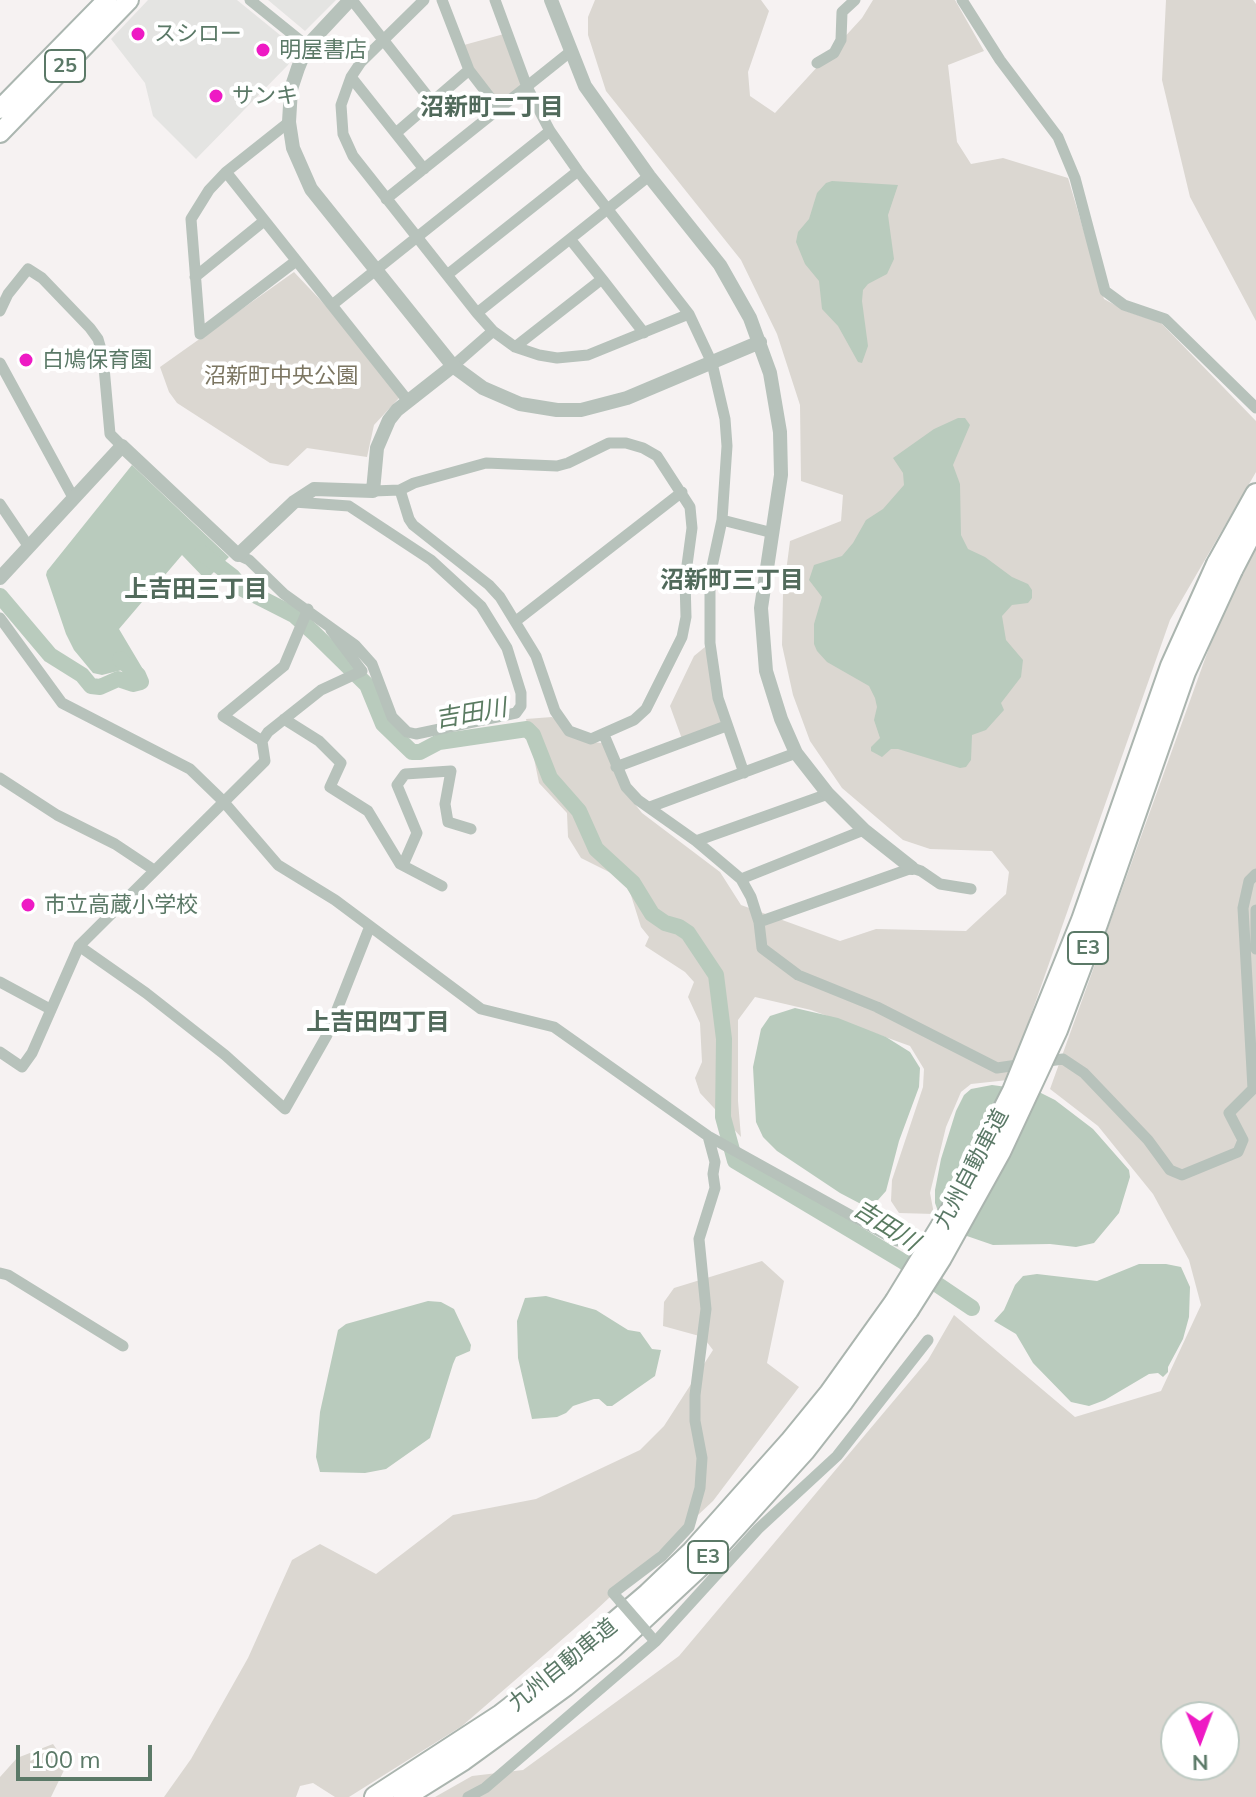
<!DOCTYPE html>
<meta charset="utf-8">
<style>
body{margin:0}
#map{position:relative;width:1256px;height:1797px;overflow:hidden;background:#f6f2f2;font-family:Mulish,sans-serif}
canvas{display:block}
.north{position:absolute;left:1160px;top:1701px;width:80px;height:80px;box-sizing:border-box;background:#fff;border:2px solid #bdc9c2;border-radius:50%;rotate:179deg;font-size:22px;font-weight:700;line-height:32px;text-align:center;color:#5b7967}
.north::after{content:'';display:block;margin:auto;width:28px;height:36px;background:#ee1ac4;clip-path:polygon(50% 0,100% 100%,50% 72%,0 100%)}
.scale{position:absolute;left:16px;top:1745px;width:136px;height:36px;box-sizing:border-box;border:4px solid #5b7967;border-top:0;padding-left:10px;font-size:24px;line-height:28px;white-space:nowrap;color:#5b7967;-webkit-text-stroke:6px #fff;paint-order:stroke}
</style>
<div id="map">
<canvas width="1256" height="1797"></canvas>
<div class="north">N</div>
<div class="scale">100 m</div>
</div>
<script>
const c = document.querySelector('canvas').getContext('2d');
c.lineJoin = 'round';
function fillPath(path, color) {
  c.fillStyle = color;
  c.fill(path, 'evenodd');
}
function poly(rows) {
  const path = new Path2D();
  for (const r of rows) {
    path.moveTo(r[0], r[1]);
    for (let i = 2; i < r.length; i += 2) path.lineTo(r[i], r[i + 1]);
  }
  return path;
}
function stroke(path, color, width, dash) {
  c.strokeStyle = color;
  c.lineWidth = width;
  c.lineCap = dash ? 'butt' : 'round';
  c.setLineDash(dash || []);
  c.stroke(path);
}
function drawText(font, color, halo, rows, align = 'center') {
  c.font = font + ' Mulish,"Noto Sans JP",sans-serif';
  c.lineWidth = 8;
  c.setLineDash([]);
  c.textBaseline = 'middle';
  c.strokeStyle = halo;
  c.fillStyle = color;
  for (const [text, x, y, turn = 0] of rows) {
    c.save();
    c.translate(x, y);
    c.rotate((+turn || 0) * Math.PI / 180);
    c.textAlign = isNaN(turn) ? turn : align;
    if (halo) c.strokeText(text, 0, 0);
    c.fillText(text, 0, 0);
    c.restore();
  }
}
fillPath(poly([
 [148,0,237,0,296,48,288,65,196,159,153,116,145,83,111,39],
 [268,0,336,0,305,31]
]), '#e4e4e2');
fillPath(poly([
 [595,0,761,0,769,11,748,72,750,96,775,113,862,18,873,0,955,0,984,51,948,65,957,142,971,164,1003,158,1068,178,1104,299,1126,311,1161,323,1256,421,1256,472,1170,620,1008,1080,971,1084,961,1092,946,1127,930,1193,934,1214,899,1213,891,1201,892,1180,923,1087,924,1069,910,1046,811,1010,755,997,738,1020,738,1101,741,1137,700,1093,695,1078,702,1062,700,1023,688,997,694,982,685,972,645,946,649,937,641,927,629,889,619,877,581,858,568,837,567,813,539,783,526,719,552,717,583,741,602,743,622,788,642,813,720,872,741,905,840,941,876,929,966,931,1006,894,1009,872,992,851,930,849,903,840,842,788,810,741,793,695,782,645,783,595,790,541,841,521,843,495,801,481,800,405,777,334,741,260,606,91,588,35,588,17],
 [1166,0,1253,0,1256,4,1256,321,1190,197,1162,80],
 [504,34,524,85,500,104,471,71,464,45],
 [294,272,326,306,400,397,374,425,367,457,307,448,288,466,270,463,177,403,169,392,160,367],
 [1256,547,1256,1797,435,1797,472,1776,523,1770,679,1656,928,1360,954,1315,1075,1417,1161,1391,1201,1305,1189,1260,1153,1194,1098,1126,1050,1089,1214,634,1243,567],
 [1176,1717,1224,1717,1224,1765,1176,1765],
 [705,647,723,724,682,739,670,706,694,656],
 [762,1261,784,1281,767,1363,799,1387,713,1501,595,1611,462,1726,349,1797,335,1797,313,1783,300,1786,296,1797,164,1797,191,1759,248,1658,292,1560,320,1544,376,1574,453,1515,536,1499,640,1450,664,1426,713,1350,703,1337,663,1326,664,1302,674,1288],
 [53,1744,67,1764,51,1797,0,1797,0,1777,17,1758]
]), '#dbd7d1');
fillPath(poly([
 [832,181,898,185,888,215,894,259,887,274,868,284,863,290,862,301,868,346,862,363,858,362,838,326,822,309,819,281,805,264,796,242,798,232,809,219,817,193,826,183],
 [958,418,965,418,970,425,953,465,960,484,961,535,968,549,985,557,1012,577,1028,584,1032,590,1032,598,1028,603,1012,605,1002,616,1006,640,1023,660,1021,677,1001,703,1004,710,986,730,972,735,971,760,966,767,960,768,898,749,891,749,882,757,871,751,871,747,880,738,874,720,877,707,875,698,869,686,827,662,817,651,814,644,814,624,822,597,809,580,814,565,842,556,853,543,866,520,883,509,904,485,903,473,893,458,934,429],
 [132,465,229,557,206,580,182,555,119,629,144,671,126,678,122,670,102,675,93,673,74,650,66,634,46,575,47,571],
 [795,1008,838,1018,886,1037,910,1052,920,1068,919,1087,899,1141,886,1191,878,1200,859,1203,840,1193,777,1151,763,1137,756,1122,753,1067,761,1029,770,1016],
 [992,1085,1037,1091,1055,1100,1093,1129,1129,1170,1130,1177,1119,1213,1094,1243,1076,1247,1050,1244,993,1245,964,1235,939,1214,935,1203,935,1190,941,1159,956,1111,964,1095,971,1089],
 [1139,1264,1166,1264,1181,1267,1190,1287,1189,1317,1183,1339,1168,1367,1168,1372,1163,1377,1158,1373,1149,1374,1105,1400,1089,1406,1071,1402,1033,1363,1016,1334,994,1321,1004,1310,1015,1285,1023,1276,1037,1274,1097,1281],
 [546,1296,596,1310,628,1330,640,1332,652,1349,661,1350,655,1376,612,1406,607,1406,599,1399,594,1399,573,1406,566,1413,557,1417,532,1419,518,1358,517,1321,525,1298],
 [428,1301,441,1302,454,1309,471,1345,470,1351,456,1357,453,1364,430,1438,386,1469,365,1473,320,1472,316,1457,320,1412,338,1330,346,1324]
]), '#b9cbbd');
stroke(poly([
 [202,553,232,576,243,589,294,615,314,633,367,685,383,724,412,752,420,752,439,742,527,729,533,735,550,778,579,811,596,849,633,883,652,914,665,923,679,927,688,933,716,975,724,1039,723,1117,735,1161,904,1262,972,1308],
 [0,596,50,655,82,675,91,686,100,687,118,679,133,684,141,682,138,675,120,659]
]), '#b9cbbd', 16);
const primary = poly([
 [0,109,107,0],
 [0,133,129,0]
]);
const motorway = poly([
 [1217,564,1256,494],
 [1232,570,1256,524],
 [375,1797,501,1715,554,1674,648,1594,692,1552,790,1442,830,1393,895,1302],
 [404,1797,463,1760,565,1686,613,1647,702,1564,804,1451,843,1401,908,1310]
]);
stroke(primary, '#abb6b0', 22);
stroke(motorway, '#abb5af', 24);
stroke(poly([
 [250,0,307,46],
 [352,0,432,102],
 [424,0,361,62,351,77,341,105,343,134,353,156,477,313,493,331,515,347,539,355,557,358,588,355,689,314],
 [495,0,527,87,550,131,578,171,689,314,712,363,725,419,727,446,722,520,710,576,710,643,718,698,744,773],
 [962,0,1000,60,1058,137,1075,178,1105,291,1124,305,1165,319,1256,408],
 [817,63,834,53,841,40,842,12,855,0],
 [469,70,499,109],
 [351,77,424,169],
 [289,122,226,172,209,190,191,219,200,334,296,261],
 [396,133,469,70,442,0],
 [226,172,408,401],
 [386,199,570,52],
 [447,275,578,171],
 [195,277,264,221],
 [602,279,644,333],
 [332,305,550,131],
 [0,311,8,294,28,269,42,278,90,328,98,339,103,356,110,434,122,446],
 [477,313,649,176],
 [515,347,602,279,570,239],
 [0,363,74,499],
 [453,366,493,331],
 [373,491,400,490,414,483,486,463,557,466,568,463,609,443,626,443,643,448,657,456,690,507,692,528,685,580,686,617,682,637,646,709,634,720,591,739,569,731,555,711,536,656,500,597,489,585,413,525,409,519,400,490],
 [0,504,29,547],
 [722,520,773,533],
 [238,555,249,560,284,594,355,645,372,664,392,717,407,732,416,734,516,713,521,706,521,693,507,648,481,606,431,560,349,506,294,502],
 [0,618,62,703,190,769,223,801,278,865,335,900,481,1009,554,1027,708,1136,897,1241],
 [516,621,682,492],
 [284,719,319,741,341,763,330,787,368,811,400,864,442,886],
 [604,735,626,787,638,800,696,841,741,879,751,897,759,922,762,948,798,975,877,1007,997,1068,1024,1064],
 [262,741,223,716,284,666,308,609],
 [616,767,726,726],
 [0,778,57,815,115,844,154,870],
 [650,807,796,753],
 [696,841,828,794],
 [403,865,417,833,397,785,405,774,451,771,445,804,448,822,471,829],
 [741,879,864,830],
 [1256,910,1256,949],
 [759,922,912,868,921,871,940,884,971,889],
 [79,946,146,993,225,1055,285,1109,327,1035,370,926],
 [0,982,50,1009],
 [0,1052,22,1067,32,1053,79,946,265,761,262,741,268,732,321,690,362,671,331,630],
 [1041,1062,1063,1059,1084,1073,1148,1140,1170,1170,1182,1175,1238,1152,1243,1140,1229,1113,1253,1089,1243,908,1249,881,1256,874],
 [0,1273,8,1275,123,1346],
 [620,1601,613,1593,662,1556,689,1527,700,1488,702,1458,695,1421,695,1395,706,1309,699,1239,715,1188,713,1174,715,1162,708,1136],
 [468,1797,485,1788,656,1641,758,1529,837,1456,928,1340]
]), '#b7c2bb', 11);
stroke(poly([
 [350,0,307,46,298,68,291,89,289,122,293,148,311,189,453,366,483,388,520,404,557,410,581,410,627,398,760,342],
 [551,0,585,86,649,176,720,265,750,318,770,373,780,432,781,475,761,608,766,671,781,719,796,753,828,794,864,830,912,868],
 [0,578,122,446,238,555,294,502,314,489,373,491,377,448,389,420,397,410,453,366]
]), '#b7c2bb', 14);
stroke(primary, '#fff', 18);
stroke(motorway, '#fff', 20);
const motorwayBridge = poly([
 [895,1302,958,1199,1013,1091,1082,920,1171,666,1217,564],
 [908,1310,941,1258,1000,1152,1057,1030,1097,924,1185,672,1232,570]
]);
stroke(motorwayBridge, '#abb5af', 24, []);
stroke(poly([
 [620,1601,653,1639]
]), '#b7c2bb', 11);
stroke(motorwayBridge, '#fff', 20);
for (const [x, y, r, color] of [
 [138,34,8,"#ee1ac4"],
 [263,50,8,"#ee1ac4"],
 [216,96,8,"#ee1ac4"],
 [26,360,8,"#ee1ac4"],
 [28,905,8,"#ee1ac4"]
]) {
  const dot = new Path2D();
  dot.arc(x, y, r, 0, 2 * Math.PI);
  c.fillStyle = color;
  c.fill(dot);
  stroke(dot, '#fff', 3);
}
for (const [x, y, w] of [
 [65,66,40],
 [1088,948,40],
 [708,1557,40]
]) {
  const box = new Path2D();
  box.roundRect(x - w / 2, y - 16, w, 32, 6);
  c.fillStyle = '#fff';
  c.fill(box);
  stroke(box, '#5b7967', 2);
}
drawText('bold 20px', '#5b7967', null, [
 ["25",65,66],
 ["E3",1088,948],
 ["E3",708,1557]
]);
drawText('22px', '#5b7967', '#fff', [
 ["スシロー",154,34],
 ["明屋書店",279,50],
 ["サンキ",232,96],
 ["白鳩保育園",42,360],
 ["市立高蔵小学校",44,905]
], 'left');
drawText('22px', '#7c7662', '#fff', [
 ["沼新町中央公園",281,376]
]);
drawText('22px', '#5b7967', '#fff', [
 ["九州自動車道",972,1169,-62],
 ["九州自動車道",563,1665,-39]
]);
drawText('bold 24px', '#516a5b', '#fff', [
 ["沼新町二丁目",492,108],
 ["沼新町三丁目",732,581],
 ["上吉田三丁目",196,590],
 ["上吉田四丁目",378,1023]
]);
drawText('italic 24px', '#5a7b61', '#fff', [
 ["吉田川",471,714,-10],
 ["吉田川",886,1226,32]
]);
</script>
